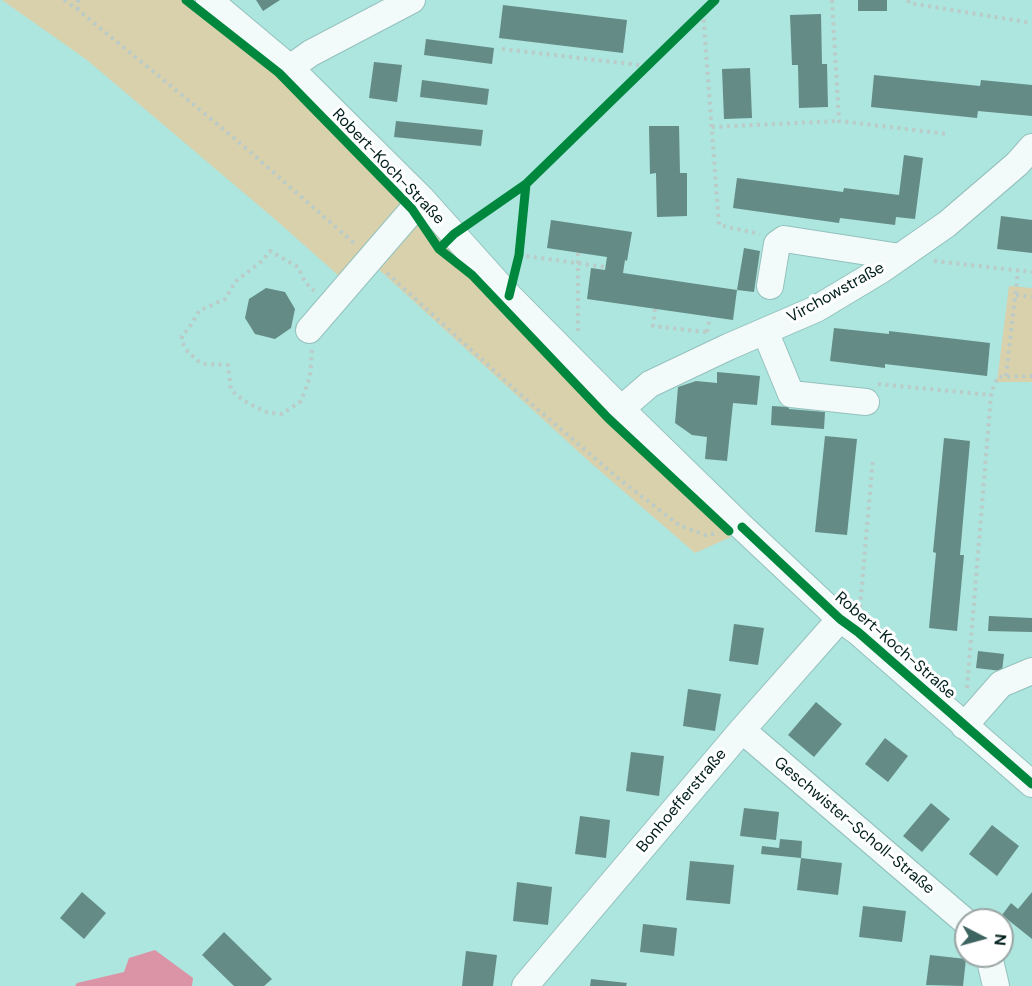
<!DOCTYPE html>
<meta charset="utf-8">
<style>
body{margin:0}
#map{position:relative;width:1032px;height:986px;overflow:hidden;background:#ade5df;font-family:"DM Sans",sans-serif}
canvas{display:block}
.north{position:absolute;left:954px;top:908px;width:60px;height:60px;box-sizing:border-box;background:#fff;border:2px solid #99a5a4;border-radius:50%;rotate:96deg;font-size:16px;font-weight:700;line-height:24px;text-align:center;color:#001f1c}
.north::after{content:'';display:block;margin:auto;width:21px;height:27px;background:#3d6460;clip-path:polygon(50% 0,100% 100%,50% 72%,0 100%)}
</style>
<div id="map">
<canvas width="1032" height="986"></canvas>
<div class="north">N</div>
</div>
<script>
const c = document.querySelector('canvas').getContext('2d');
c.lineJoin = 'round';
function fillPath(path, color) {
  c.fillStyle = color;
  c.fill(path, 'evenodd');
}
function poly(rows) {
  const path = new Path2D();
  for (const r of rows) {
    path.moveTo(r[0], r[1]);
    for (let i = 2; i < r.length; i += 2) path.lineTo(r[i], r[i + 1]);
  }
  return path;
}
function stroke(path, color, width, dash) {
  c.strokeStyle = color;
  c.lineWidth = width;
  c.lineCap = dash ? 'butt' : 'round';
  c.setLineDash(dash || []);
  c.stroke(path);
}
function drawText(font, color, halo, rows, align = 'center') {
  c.font = font + ' "DM Sans",sans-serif';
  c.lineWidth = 6;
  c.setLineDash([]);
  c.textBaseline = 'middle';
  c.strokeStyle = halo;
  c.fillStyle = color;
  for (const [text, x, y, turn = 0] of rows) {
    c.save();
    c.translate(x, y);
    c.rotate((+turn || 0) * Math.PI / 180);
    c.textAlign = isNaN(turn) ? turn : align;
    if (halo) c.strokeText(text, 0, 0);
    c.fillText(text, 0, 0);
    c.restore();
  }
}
fillPath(poly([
 [2,0,191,0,290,73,546,353,630,438,731,537,695,553,592,464,363,255,339,276,277,221,87,60],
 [1009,286,1032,288,1032,382,997,382]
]), '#d8d1ac');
fillPath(poly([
 [155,950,193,978,192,986,75,986,77,983,124,972,129,958]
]), '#da94a6');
fillPath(poly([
 [256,0,280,0,263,11],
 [858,0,887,0,887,11,858,11],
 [503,5,627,20,623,53,499,38],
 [821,14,822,64,827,64,828,107,799,108,798,65,792,65,790,15],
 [426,39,494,48,492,64,424,55],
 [374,62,402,65,397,102,369,98],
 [750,68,752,118,724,119,722,69],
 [874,75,980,86,981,80,1032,85,1032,116,978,111,977,118,871,107],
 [422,80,489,89,487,105,420,97],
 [396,121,483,130,481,146,394,137],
 [649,126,679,126,680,173,687,173,687,216,657,217,656,173,650,174],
 [904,155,923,158,915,219,896,217,895,225,840,218,839,223,733,208,737,178,843,192,844,188,899,195],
 [1001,216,1032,220,1032,253,997,249],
 [551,220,632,232,627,261,625,260,623,273,737,290,733,320,587,299,591,268,605,270,607,257,547,248],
 [744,248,760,251,754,292,737,290],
 [266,288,285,292,295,309,291,328,275,339,255,334,245,318,249,299],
 [834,328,889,334,889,331,990,343,987,376,885,364,885,368,830,361],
 [717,372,760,376,757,405,733,403,727,461,705,459,707,437,692,435,675,423,678,387,696,381,717,383],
 [772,406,789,407,789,409,825,412,824,429,771,425],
 [825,436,857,439,847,535,815,532],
 [944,438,970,441,960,555,964,555,957,631,929,628,936,553,933,552],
 [989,616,1032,618,1032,632,988,631],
 [734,624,764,628,758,665,729,661],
 [978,651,1004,654,1002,671,976,668],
 [688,689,721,694,715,731,683,726],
 [816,702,842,724,814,757,788,735],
 [885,738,908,756,888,782,865,764],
 [631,752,664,756,659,796,626,791],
 [931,803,950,819,922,852,903,836],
 [744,808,779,812,776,840,740,836],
 [580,816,610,820,606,858,575,854],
 [992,825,1019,846,997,876,969,854],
 [780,839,802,841,801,858,842,863,838,895,797,890,801,858,761,854,762,846,779,848],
 [690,861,734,865,730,904,686,900],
 [517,882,552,887,548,925,513,921],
 [82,892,106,913,84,939,60,918],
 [1032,892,1032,939,1002,915,1011,903,1018,909],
 [863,906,906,911,902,942,859,937],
 [643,924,677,928,674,956,640,952],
 [224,932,272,979,264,986,234,986,202,955],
 [466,951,497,955,493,986,462,986],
 [930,955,966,959,963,986,926,985],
 [591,979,627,983,626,986,590,986]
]), '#648b85');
const minor = poly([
 [209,0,290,68,422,199,509,296,621,409,742,527,840,619,858,632,1032,784],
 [290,68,311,53,412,0],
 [770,286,777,244,784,239,900,257],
 [309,330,422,199],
 [765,331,791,394,866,402],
 [621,409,650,384,728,347,816,309,881,270,947,224,1017,164,1032,147],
 [964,726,1001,684,1032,671],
 [742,730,966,922],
 [989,956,996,986],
 [525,986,742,730,840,619]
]);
stroke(minor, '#94c1bd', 28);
stroke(poly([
 [64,0,78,10,233,137,355,244],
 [832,0,839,121,948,134],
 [908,0,909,3,1032,23],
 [78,10,78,0],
 [703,12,719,225,760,234],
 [502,49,648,66],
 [712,127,839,121],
 [578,253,578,333],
 [519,255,605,267],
 [934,261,1032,272],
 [387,273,513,388,619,479,679,525,705,535,719,533],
 [1016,295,1032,297],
 [655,309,653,326,706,332],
 [707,332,710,317],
 [312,350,310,377,301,401,282,414,266,412,244,401,231,390,228,365,205,364,198,361,188,352,182,342,182,336,189,328,199,311,225,299,236,281,262,261,270,251,298,267,305,282,314,291],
 [1006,376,1018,271],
 [878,384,991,395],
 [860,607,873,458],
 [967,688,991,395,994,385,998,377,1032,376]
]), '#bacbc8', 4, [3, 4.5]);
stroke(minor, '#f3fbfa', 26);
stroke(poly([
 [186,0,279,73,412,209,439,249,472,275,608,418,729,531],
 [439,249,454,234,526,184,715,0],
 [509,296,519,255,526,184],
 [742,527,840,619,858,632,1032,784]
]), '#00873e', 9);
drawText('16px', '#001f1c', '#fff', [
 ["Robert-Koch-Straße",388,167,46],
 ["Virchowstraße",836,293,-29],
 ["Robert-Koch-Straße",895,646,41],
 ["Bonhoefferstraße",682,801,-50],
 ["Geschwister-Scholl-Straße",854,826,40]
]);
</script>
